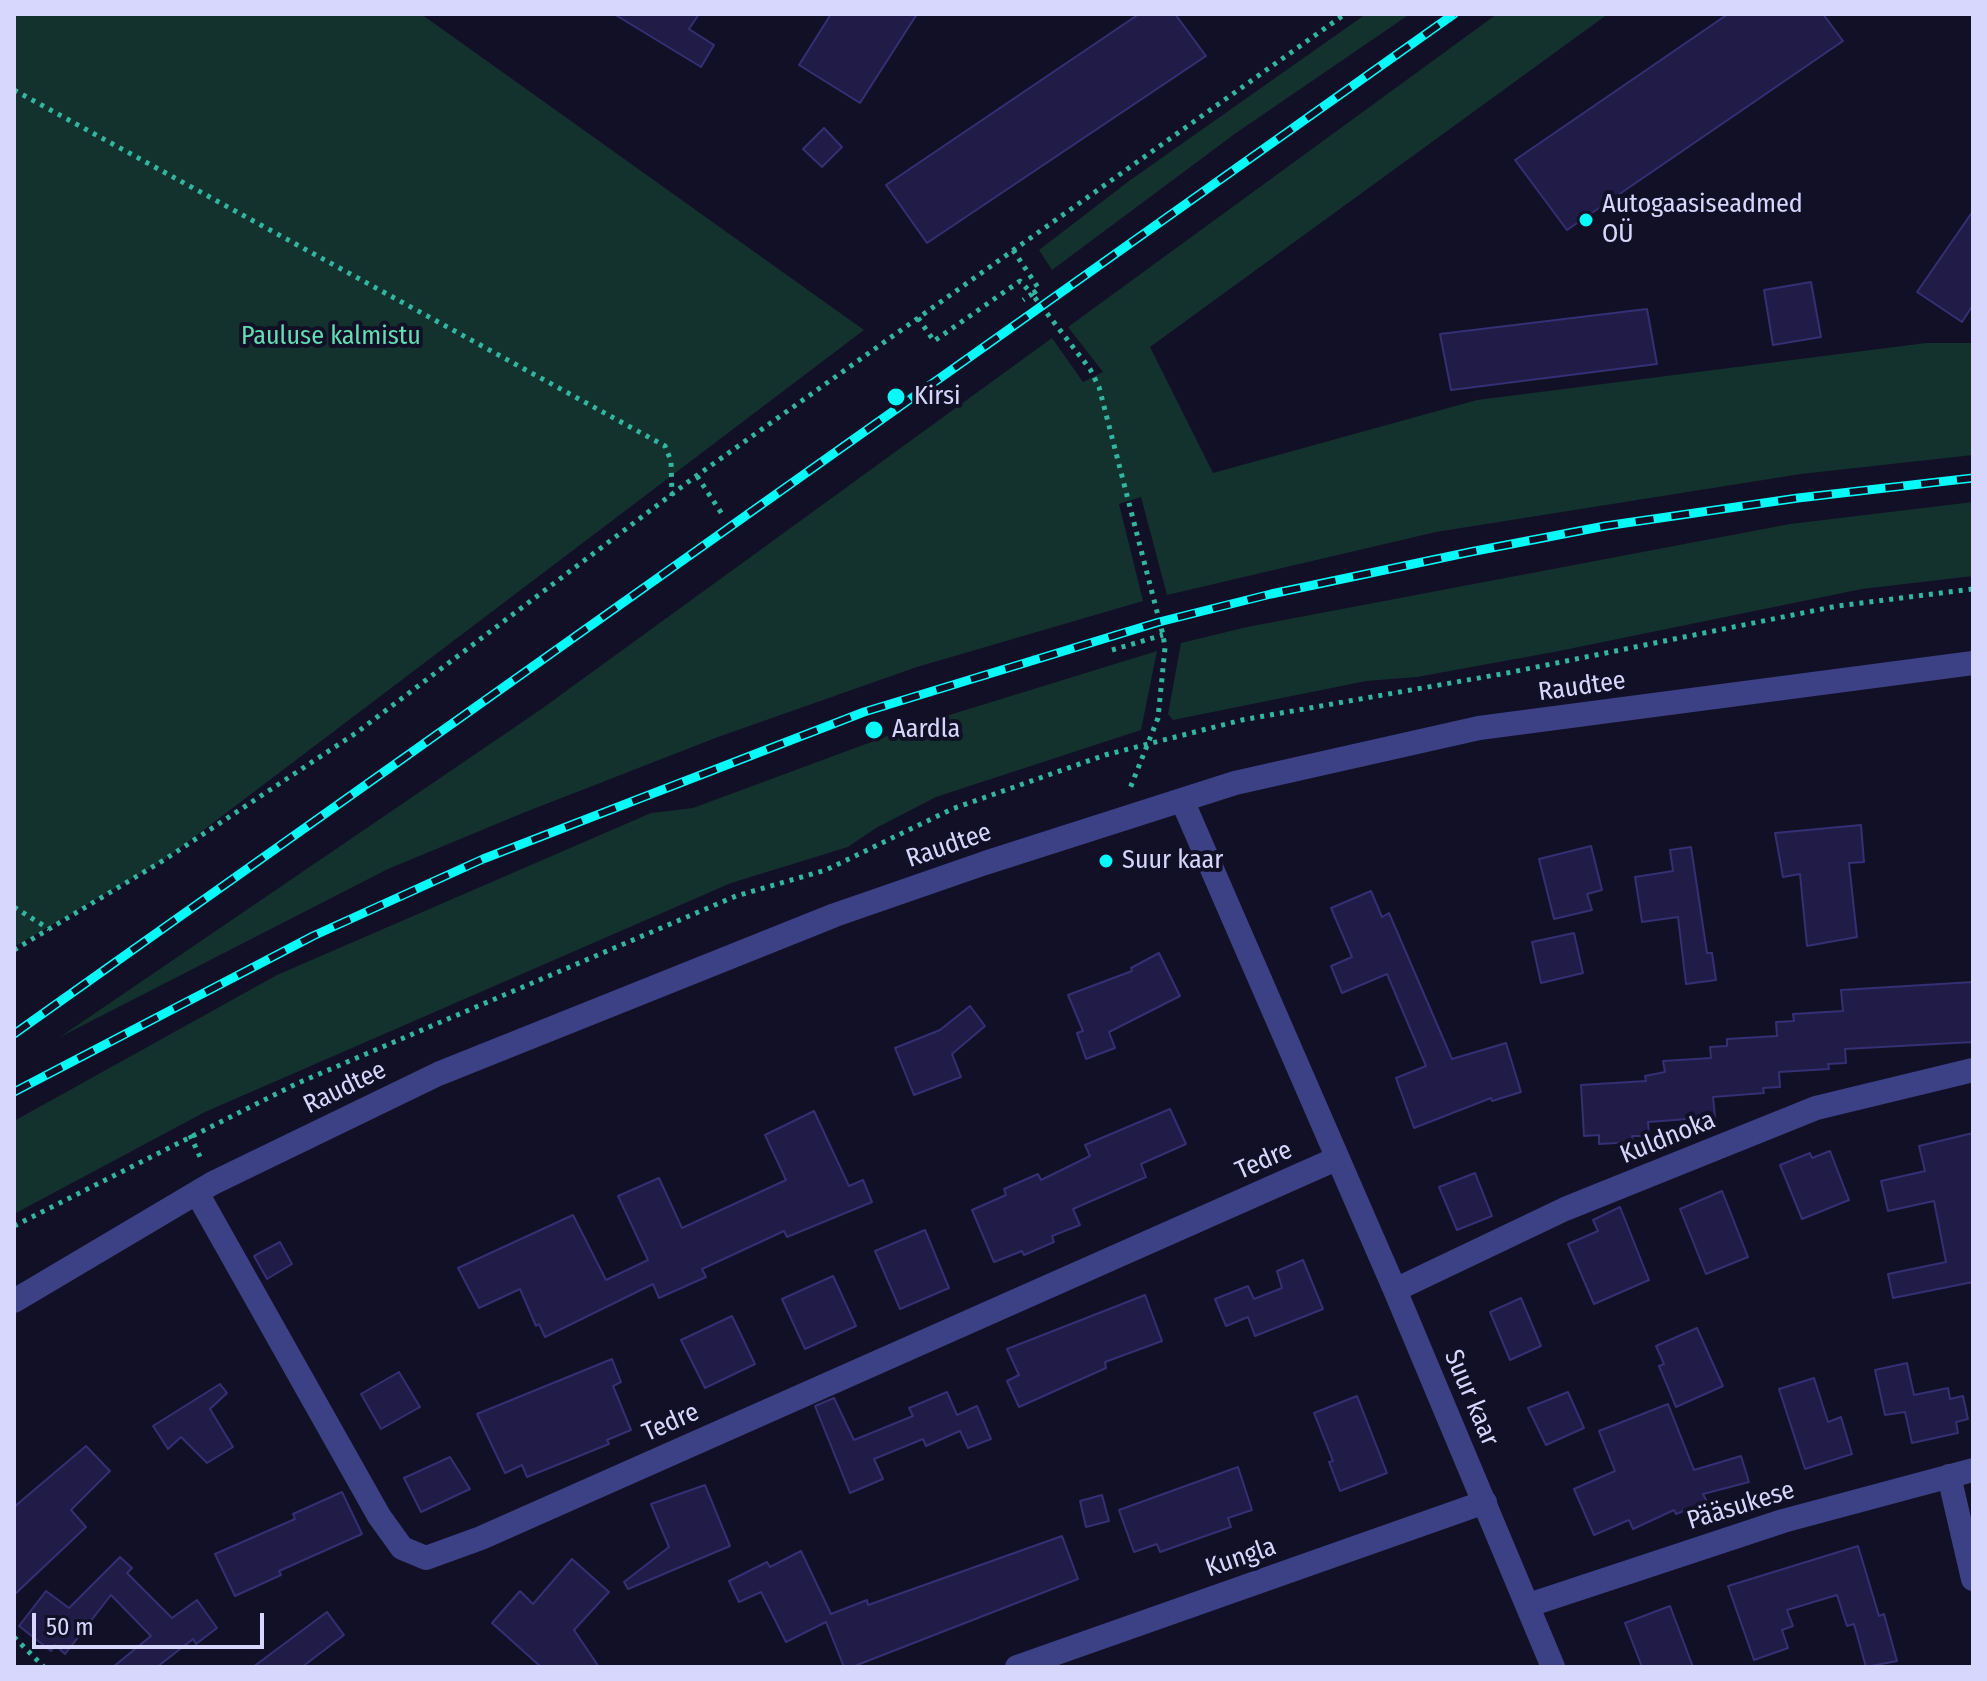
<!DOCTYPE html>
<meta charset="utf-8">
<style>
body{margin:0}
#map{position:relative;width:1987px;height:1681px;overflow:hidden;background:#121027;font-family:"Fira Sans Condensed",sans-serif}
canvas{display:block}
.frame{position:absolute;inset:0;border:16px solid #d7d7fe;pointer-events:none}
.scale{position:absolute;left:32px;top:1613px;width:232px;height:36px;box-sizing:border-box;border:4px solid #d7d7fe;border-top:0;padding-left:10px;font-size:24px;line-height:28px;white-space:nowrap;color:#d7d7fe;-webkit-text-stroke:6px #121027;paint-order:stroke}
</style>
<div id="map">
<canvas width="1987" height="1681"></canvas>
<div class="frame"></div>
<div class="scale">50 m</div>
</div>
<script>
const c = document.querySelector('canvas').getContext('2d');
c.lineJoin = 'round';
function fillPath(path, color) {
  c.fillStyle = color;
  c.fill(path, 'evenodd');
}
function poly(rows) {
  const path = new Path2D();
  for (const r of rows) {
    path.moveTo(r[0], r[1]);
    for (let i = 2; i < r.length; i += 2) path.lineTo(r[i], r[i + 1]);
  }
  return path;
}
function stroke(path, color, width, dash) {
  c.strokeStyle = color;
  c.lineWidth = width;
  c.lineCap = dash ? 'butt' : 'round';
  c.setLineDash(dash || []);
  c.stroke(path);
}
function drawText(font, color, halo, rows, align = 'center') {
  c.font = font + ' "Fira Sans Condensed",sans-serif';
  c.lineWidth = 8;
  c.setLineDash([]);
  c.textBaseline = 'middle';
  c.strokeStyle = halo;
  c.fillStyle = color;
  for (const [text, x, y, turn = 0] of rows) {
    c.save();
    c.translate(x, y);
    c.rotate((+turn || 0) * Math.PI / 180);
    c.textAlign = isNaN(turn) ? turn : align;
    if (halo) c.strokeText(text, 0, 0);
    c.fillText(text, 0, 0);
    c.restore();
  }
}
fillPath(poly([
 [14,14,421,14,864,330,164,860,14,947],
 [1366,14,1410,14,1236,133,1052,270,1039,250,1129,181],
 [1497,14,1608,14,1150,347,1213,473,1477,400,1926,343,1973,343,1973,455,1801,474,1436,532,1167,595,1141,497,1119,504,1143,601,917,667,718,737,523,813,388,869,60,1037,540,710,1052,338,1083,382,1103,372,1068,327],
 [1973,502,1973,576,1862,589,1559,651,1417,677,1366,681,1173,720,1168,714,1181,643,1247,627,1790,524],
 [1157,651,1141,730,936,797,876,828,848,847,731,883,205,1112,14,1214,14,1121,277,975,651,813,693,808,917,725]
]), '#13312d');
const building = poly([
 [614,14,699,14,689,29,714,45,701,67,614,14],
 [831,14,917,14,860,103,799,65,831,14],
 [1139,14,1175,14,1206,56,927,243,886,185,1139,14],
 [1728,14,1823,14,1843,41,1567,230,1515,160,1728,14],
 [824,128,842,147,822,167,803,149,824,128],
 [1973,211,1973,305,1962,322,1917,292,1973,211],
 [1811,282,1821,337,1773,345,1764,290,1811,282],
 [1647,309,1657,364,1451,390,1440,334,1647,309],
 [1861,825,1864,862,1849,863,1857,937,1807,946,1800,874,1783,877,1775,833,1861,825],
 [1591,846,1602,890,1587,894,1592,910,1554,919,1539,859,1591,846],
 [1691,847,1707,953,1712,953,1716,980,1686,984,1678,917,1642,922,1635,877,1673,871,1670,850,1691,847],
 [1371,891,1382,917,1389,913,1452,1059,1506,1043,1521,1092,1492,1101,1491,1098,1414,1128,1396,1078,1426,1066,1387,974,1342,993,1331,966,1352,957,1331,908,1371,891],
 [1574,933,1583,973,1541,983,1532,942,1574,933],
 [1159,953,1180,996,1109,1032,1115,1048,1086,1059,1077,1033,1083,1031,1068,995,1132,971,1131,968,1159,953],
 [1973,982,1973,1042,1845,1049,1846,1063,1828,1064,1829,1069,1779,1072,1780,1087,1763,1088,1764,1093,1713,1097,1715,1117,1648,1122,1649,1136,1632,1136,1633,1142,1599,1144,1599,1135,1584,1136,1581,1085,1646,1081,1645,1076,1665,1072,1663,1061,1711,1058,1710,1047,1727,1046,1727,1039,1777,1036,1776,1022,1794,1021,1793,1014,1843,1011,1841,990,1973,982],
 [970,1006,985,1026,952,1054,961,1077,914,1095,895,1048,940,1030,970,1006],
 [1170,1109,1186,1144,1141,1164,1146,1177,1073,1209,1080,1225,1052,1236,1054,1242,1024,1255,1022,1251,994,1262,972,1210,1006,1195,1004,1189,1038,1174,1041,1180,1090,1156,1085,1145,1170,1109],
 [814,1111,849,1186,863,1180,872,1202,787,1237,784,1231,702,1269,706,1277,659,1298,653,1284,545,1337,539,1324,536,1326,520,1289,479,1308,458,1268,573,1215,606,1280,648,1260,618,1196,659,1178,682,1228,786,1180,765,1135,814,1111],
 [1973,1133,1973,1282,1893,1298,1888,1274,1946,1262,1934,1201,1888,1211,1881,1181,1925,1171,1919,1146,1973,1133],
 [1830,1151,1849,1200,1802,1219,1780,1165,1810,1153,1812,1158,1830,1151],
 [1475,1173,1492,1216,1457,1230,1439,1187,1475,1173],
 [1722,1191,1748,1257,1706,1274,1680,1209,1722,1191],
 [1620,1207,1649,1280,1594,1304,1568,1244,1598,1231,1593,1220,1620,1207],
 [925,1230,949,1288,900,1309,875,1251,925,1230],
 [280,1242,292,1264,267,1279,254,1256,280,1242],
 [1303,1260,1323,1309,1255,1336,1248,1317,1226,1326,1215,1299,1248,1286,1254,1299,1282,1288,1277,1271,1303,1260],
 [833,1276,856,1326,805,1349,782,1299,833,1276],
 [1145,1295,1162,1341,1105,1362,1106,1368,1019,1407,1007,1381,1019,1375,1007,1349,1145,1295],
 [1521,1298,1541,1346,1510,1360,1490,1312,1521,1298],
 [732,1316,755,1364,705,1388,681,1340,732,1316],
 [1697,1328,1723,1386,1676,1407,1659,1366,1664,1364,1656,1346,1697,1328],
 [612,1359,621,1382,613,1386,631,1430,607,1440,609,1444,527,1477,522,1465,505,1473,477,1414,612,1359],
 [1907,1363,1914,1395,1948,1388,1950,1399,1963,1396,1968,1419,1956,1422,1958,1433,1912,1443,1905,1412,1885,1415,1875,1370,1907,1363],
 [399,1372,420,1407,381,1429,361,1394,399,1372],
 [1814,1378,1828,1422,1841,1417,1852,1454,1805,1469,1779,1389,1814,1378],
 [220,1384,227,1393,210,1409,233,1447,207,1463,181,1437,168,1449,153,1426,220,1384],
 [947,1392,957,1415,977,1406,991,1439,968,1448,960,1431,926,1446,923,1439,874,1459,883,1479,850,1493,815,1406,834,1398,854,1440,913,1416,909,1408,947,1392],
 [1568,1392,1584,1428,1546,1445,1528,1408,1568,1392],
 [1357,1396,1387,1473,1340,1491,1329,1462,1333,1461,1314,1413,1357,1396],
 [1668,1404,1694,1470,1741,1456,1749,1482,1703,1494,1707,1502,1676,1514,1674,1510,1633,1529,1629,1520,1594,1535,1574,1489,1615,1471,1599,1431,1668,1404],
 [86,1446,110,1471,71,1510,86,1527,14,1595,14,1507,86,1446],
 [450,1457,470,1489,421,1512,404,1478,450,1457],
 [1238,1467,1252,1510,1228,1518,1231,1527,1160,1552,1157,1544,1134,1552,1119,1510,1238,1467],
 [705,1485,730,1546,628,1589,624,1582,669,1547,651,1504,705,1485],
 [342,1492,362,1534,279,1571,281,1575,235,1596,215,1554,295,1519,293,1514,342,1492],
 [1102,1495,1109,1521,1086,1527,1080,1501,1102,1495],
 [1062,1536,1078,1579,852,1667,844,1667,826,1622,786,1642,761,1592,739,1602,729,1581,767,1562,770,1567,801,1551,831,1614,867,1600,868,1605,1062,1536],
 [1858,1546,1879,1616,1884,1614,1897,1661,1866,1667,1854,1624,1847,1626,1837,1595,1787,1610,1793,1626,1782,1630,1788,1648,1754,1660,1728,1586,1858,1546],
 [120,1557,132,1568,127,1573,172,1618,197,1600,217,1628,196,1644,193,1639,157,1667,113,1667,151,1636,111,1595,65,1654,55,1645,51,1651,19,1626,46,1591,69,1608,120,1557],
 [572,1559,609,1592,574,1630,599,1667,541,1667,492,1623,520,1591,533,1604,572,1559],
 [1670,1606,1693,1667,1642,1667,1625,1623,1670,1606],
 [327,1612,344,1635,302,1667,253,1667,327,1612]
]);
fillPath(building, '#211c47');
stroke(building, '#352f73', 2);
stroke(poly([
 [14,90,665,446,671,461,672,496],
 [1013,250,1039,289,1032,294,1090,369,1099,387,1163,635,1165,648,1158,718,1129,791],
 [918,318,934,341,1020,281,1032,294,1023,300],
 [697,476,722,514],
 [1112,650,1163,635],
 [14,907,49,929],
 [14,950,164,860,356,733,692,479,1345,14],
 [190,1135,201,1159],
 [14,1226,298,1083,736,896,826,870,952,809,1105,755,1242,720,1507,673,1837,606,1973,589],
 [14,1637,44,1667]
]), '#32b6a1', 5, [4, 6]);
stroke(poly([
 [1182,800,1395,1290,1553,1667],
 [197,1193,379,1516,402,1548,426,1558,481,1538,1336,1159],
 [1395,1290,1565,1209,1816,1108,1973,1070],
 [14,1301,213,1183,438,1074,835,915,985,863,1235,783,1479,728,1973,663],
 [1949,1476,1973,1579],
 [1529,1605,1783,1521,1973,1470],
 [1017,1667,1485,1502]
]), '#3c4185', 24);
const rail = poly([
 [14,1034,1454,14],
 [14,1092,313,936,483,859,864,712,1159,622,1271,594,1470,552,1605,526,1798,498,1973,478]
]);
stroke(rail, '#07f9f8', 9);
stroke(rail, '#121027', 6, [18]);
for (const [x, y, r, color] of [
 [1586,220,8,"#07f9f8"],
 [896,397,10,"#07f9f8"],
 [874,730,10,"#07f9f8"],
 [1106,861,8,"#07f9f8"]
]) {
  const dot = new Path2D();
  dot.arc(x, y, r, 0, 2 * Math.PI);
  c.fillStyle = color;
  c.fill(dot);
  stroke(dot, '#121027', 3);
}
drawText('26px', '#d7d7fe', '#121027', [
 ["Autogaasiseadmed",1602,205],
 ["OÜ",1602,235],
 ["Kirsi",914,397],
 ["Aardla",892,730],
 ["Suur kaar",1122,861]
], 'left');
drawText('26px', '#63ddb2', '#121027', [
 ["Pauluse kalmistu",331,337]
]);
drawText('26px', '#d7d7fe', '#121027', [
 ["Raudtee",1582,687,-8],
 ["Raudtee",949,846,-19],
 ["Raudtee",345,1088,-26],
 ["Kuldnoka",1668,1138,-22],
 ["Tedre",1264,1161,-24],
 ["Suur kaar",1471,1398,67],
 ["Tedre",671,1423,-24],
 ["Pääsukese",1741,1506,-17],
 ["Kungla",1241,1558,-19]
]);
</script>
